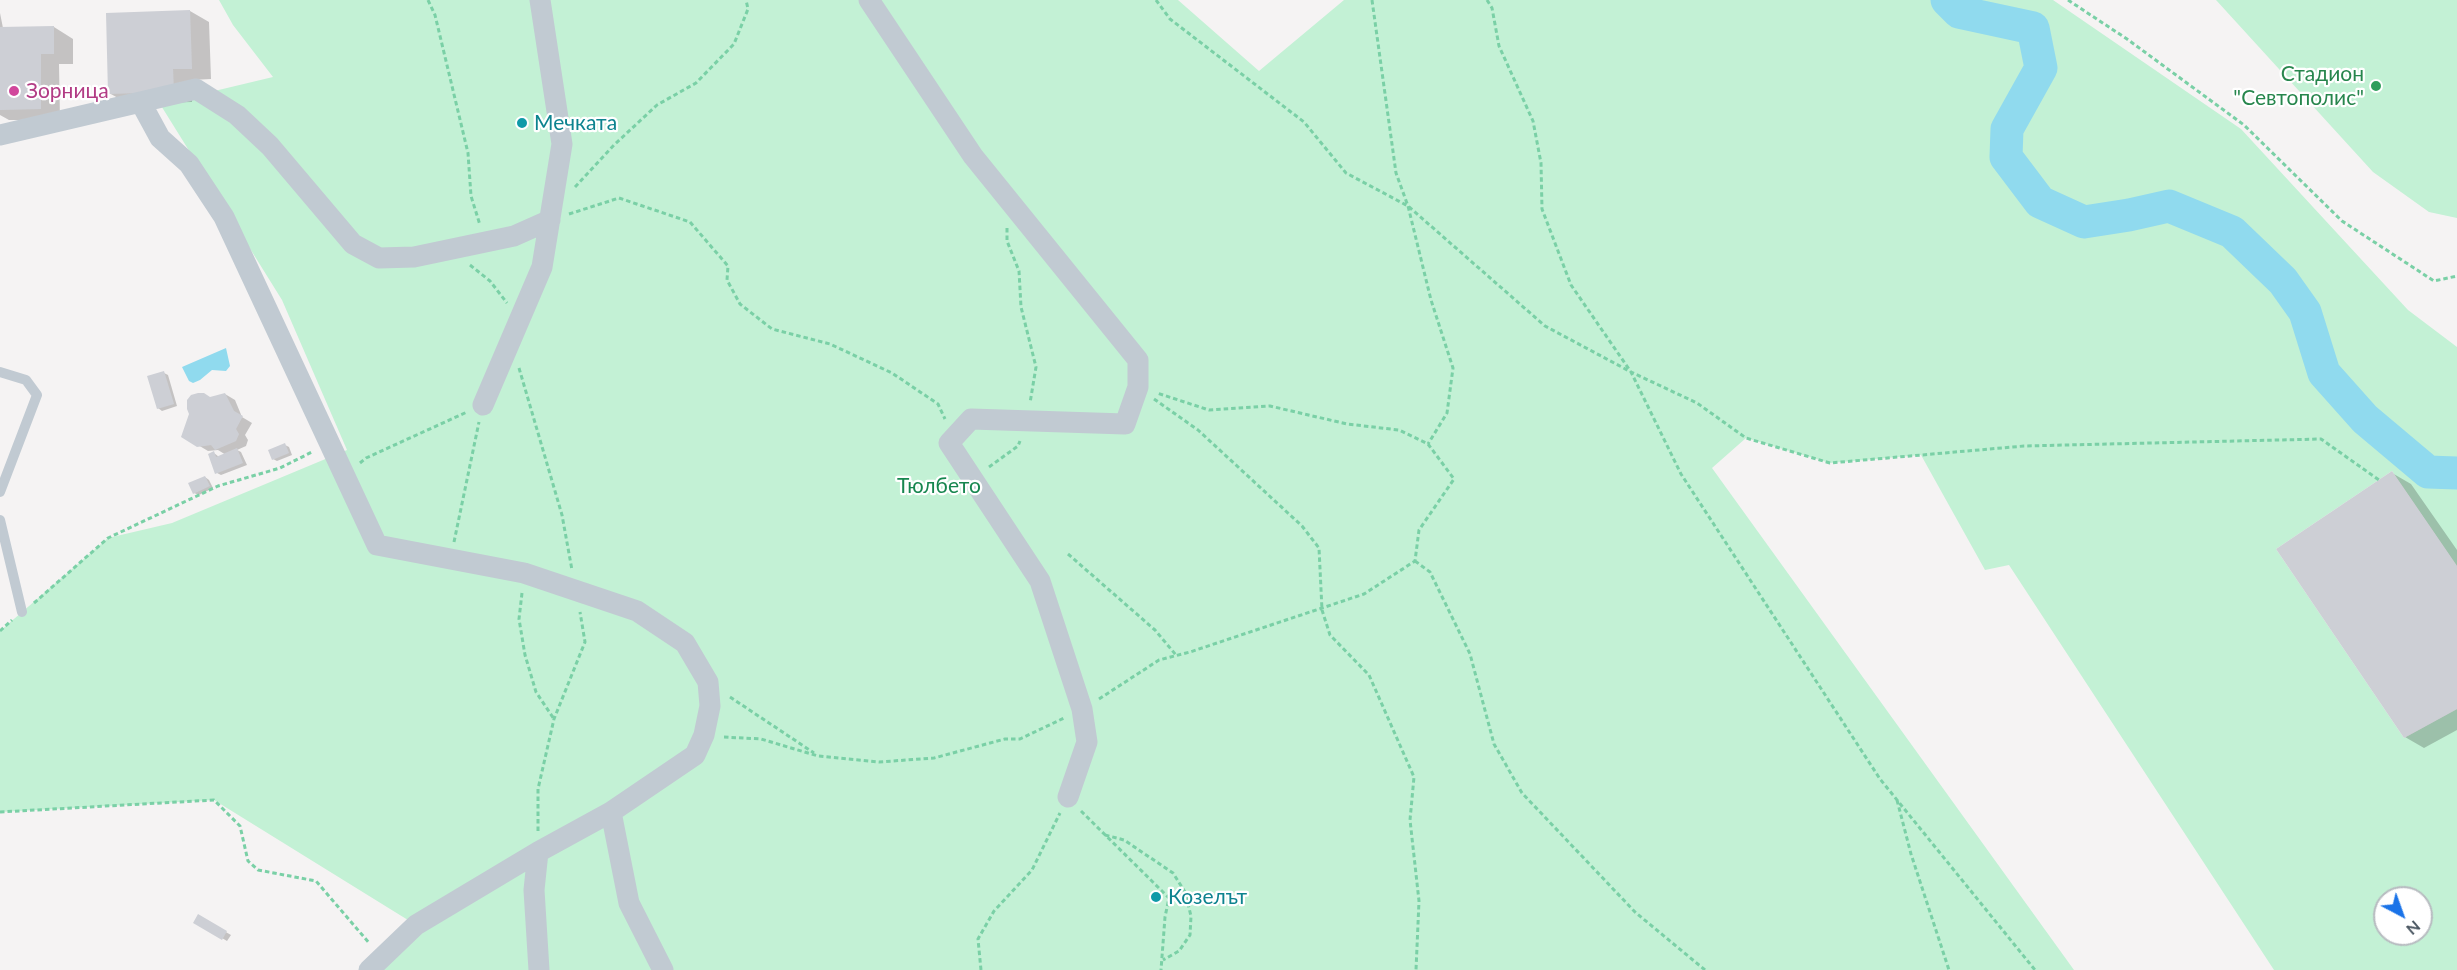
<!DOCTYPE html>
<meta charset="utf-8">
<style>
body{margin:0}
#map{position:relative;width:2457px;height:970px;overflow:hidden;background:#f5f3f3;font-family:Lato,sans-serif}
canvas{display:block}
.north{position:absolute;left:2373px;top:886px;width:60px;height:60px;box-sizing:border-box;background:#fff;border:2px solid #b7bbc0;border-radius:50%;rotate:139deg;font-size:16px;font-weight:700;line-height:24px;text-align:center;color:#4a5661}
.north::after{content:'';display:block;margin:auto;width:21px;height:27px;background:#1a73e8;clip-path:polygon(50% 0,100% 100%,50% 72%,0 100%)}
</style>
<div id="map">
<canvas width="2457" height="970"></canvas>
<div class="north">N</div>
</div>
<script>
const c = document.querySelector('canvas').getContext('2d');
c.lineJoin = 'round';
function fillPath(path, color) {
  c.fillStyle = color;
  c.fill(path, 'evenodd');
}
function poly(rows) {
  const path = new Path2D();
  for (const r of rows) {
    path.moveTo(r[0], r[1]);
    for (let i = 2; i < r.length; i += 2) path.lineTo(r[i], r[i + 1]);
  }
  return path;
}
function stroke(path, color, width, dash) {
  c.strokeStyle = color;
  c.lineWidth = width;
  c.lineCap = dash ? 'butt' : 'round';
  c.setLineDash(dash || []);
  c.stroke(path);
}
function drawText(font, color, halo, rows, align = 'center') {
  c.font = font + ' Lato,sans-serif';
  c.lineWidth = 4.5;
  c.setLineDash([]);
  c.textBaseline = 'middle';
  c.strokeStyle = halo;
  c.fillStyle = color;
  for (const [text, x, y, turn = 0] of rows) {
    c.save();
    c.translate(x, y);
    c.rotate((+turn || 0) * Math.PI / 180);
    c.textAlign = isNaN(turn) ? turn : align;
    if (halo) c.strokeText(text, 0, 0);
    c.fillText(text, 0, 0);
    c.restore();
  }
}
fillPath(poly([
 [219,0,1178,0,1259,71,1344,0,2053,0,2241,129,2408,310,2457,347,2457,566,2392,471,2276,549,2404,738,2457,709,2457,970,2274,970,2009,565,1985,570,1921,455,1830,463,1746,438,1712,468,2074,970,369,970,416,925,214,800,0,812,0,631,108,538,172,523,347,450,282,300,160,104,273,77,233,25],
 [2385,898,2421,898,2421,934,2385,934],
 [2216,0,2457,0,2457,218,2429,212,2373,172]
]), '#c3f1d5');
fillPath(poly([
 [226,348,230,366,226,371,212,370,200,380,193,383,189,381,182,367]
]), '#90daee');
fillPath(poly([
 [190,11,209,22,211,79,192,80,192,102,129,104,109,93,107,14],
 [0,13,3,28,54,27,73,39,73,64,59,64,60,120,9,120,0,115],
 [164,373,168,375,177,406,162,411,158,408],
 [225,394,235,400,242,417,252,423,245,435,248,440,246,446,237,450,241,452,247,465,221,475,217,473,214,453,219,457,226,455,218,450,208,451,183,436,210,398],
 [285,445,289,447,292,455,277,461,273,459],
 [2392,473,2411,484,2457,550,2457,730,2424,748,2405,737],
 [205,477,209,480,213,488,199,495,194,493],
 [198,916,231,935,227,941,195,922]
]), '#0003');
stroke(poly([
 [1947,0,1959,12,2033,28,2041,68,2007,129,2006,157,2040,202,2084,222,2129,215,2169,206,2232,232,2283,281,2305,312,2324,373,2365,419,2428,472,2457,473]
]), '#90daee', 33);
fillPath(poly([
 [190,10,192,69,173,69,174,92,108,94,106,13],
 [54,26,54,54,41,54,41,109,0,110,0,27],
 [164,371,174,404,157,409,147,376],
 [198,393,204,393,210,397,225,393,234,411,243,416,236,429,239,434,236,441,215,450,211,445,197,447,181,437,189,414,187,409,187,400,191,395],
 [285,443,289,453,272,460,268,450],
 [237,448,243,463,215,474,208,454,214,451,216,457],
 [2392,471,2457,566,2457,709,2404,738,2276,549],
 [205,476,210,486,193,494,188,483],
 [198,914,227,931,222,940,193,923]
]), '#cdcfd5');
stroke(poly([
 [428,0,435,15,468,153,471,196,480,225],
 [1156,0,1170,19,1304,122,1346,173,1408,206,1545,326,1631,372,1681,474,1880,779,2035,970],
 [1372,0,1396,173,1408,206,1431,300,1453,368,1447,413,1428,444],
 [1487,0,1492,8,1499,46,1533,121,1541,163,1542,209,1571,285,1631,372,1697,403,1746,438,1830,463,2024,446,2321,439,2379,480],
 [2068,0,2127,39,2244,125,2342,221,2434,281,2457,276],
 [575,187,614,145,657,105,696,83,734,44,748,9,746,0],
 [569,214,619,198,690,222,728,266,727,280,740,304,772,329,830,344,892,373,938,404,945,419],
 [1007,228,1007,241,1019,271,1021,307,1036,367,1030,403],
 [470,265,490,281,507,303],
 [519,368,562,515,572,570],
 [1154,399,1198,430,1302,526,1319,548,1322,610,1330,635,1369,675,1414,777,1410,820,1419,901,1416,970],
 [360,463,366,458,467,412],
 [989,467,1018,446,1020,441],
 [454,542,479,422],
 [1068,554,1155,630,1176,655],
 [1415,561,1430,572,1470,654,1494,744,1522,793,1635,912,1705,970],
 [522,593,519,619,525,655,536,692,554,719],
 [34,603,108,538,218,486,280,468,312,452],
 [0,631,12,620],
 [730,697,814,753],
 [1099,699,1159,660,1190,652,1364,594,1415,561,1419,530,1454,479,1428,444,1399,430,1347,424,1270,406,1209,410,1157,393],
 [724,737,761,739,818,756,879,762,934,758,1005,739,1020,739,1064,718],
 [1897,800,1911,854,1949,970],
 [1081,811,1169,898,1165,917,1161,970],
 [0,812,214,800,240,826,248,861,258,870,316,881,370,944],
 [538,831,538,789,554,719,585,642,580,612],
 [1105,835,1124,840,1173,873,1185,892,1191,916,1190,935,1179,951,1163,960],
 [981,970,978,939,994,911,1032,870,1060,813]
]), '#7ad0a6', 3, [4.5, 3]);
stroke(poly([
 [0,372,26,380,37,395,0,492],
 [0,520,22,612]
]), '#c1cad2', 10);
stroke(poly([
 [869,0,973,156,1138,360,1138,387,1125,424,971,419,949,443,1040,581,1082,709,1087,742,1068,797],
 [141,103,160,138,189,164,224,217,377,545,524,573,637,611,685,643,708,682,710,706,704,735,695,755,611,812,538,852,416,925,369,970],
 [0,135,196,89,237,115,270,146,353,244,379,258,414,257,514,236,550,220],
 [483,405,542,267,562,144,540,0],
 [611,812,629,903,663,970],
 [538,852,534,890,539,970]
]), '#c1cad2', 21);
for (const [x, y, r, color] of [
 [2376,86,6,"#2e9e5b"],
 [14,91,6,"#d1479c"],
 [522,123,6,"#0f9aa8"],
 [1156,897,6,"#0f9aa8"]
]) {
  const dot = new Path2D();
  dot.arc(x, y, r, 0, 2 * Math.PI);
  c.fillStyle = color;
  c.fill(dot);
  stroke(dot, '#fff', 2);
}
drawText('21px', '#27864d', '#fff', [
 ["Стадион",2364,74],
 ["\"Севтополис\"",2364,98]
], 'right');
drawText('21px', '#b23c85', '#fff', [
 ["Зорница",26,91]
], 'left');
drawText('21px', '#0d838f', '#fff', [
 ["Мечката",534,123],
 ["Козелът",1168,897]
], 'left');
drawText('21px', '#17864f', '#fff', [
 ["Тюлбето",939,486]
]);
</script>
